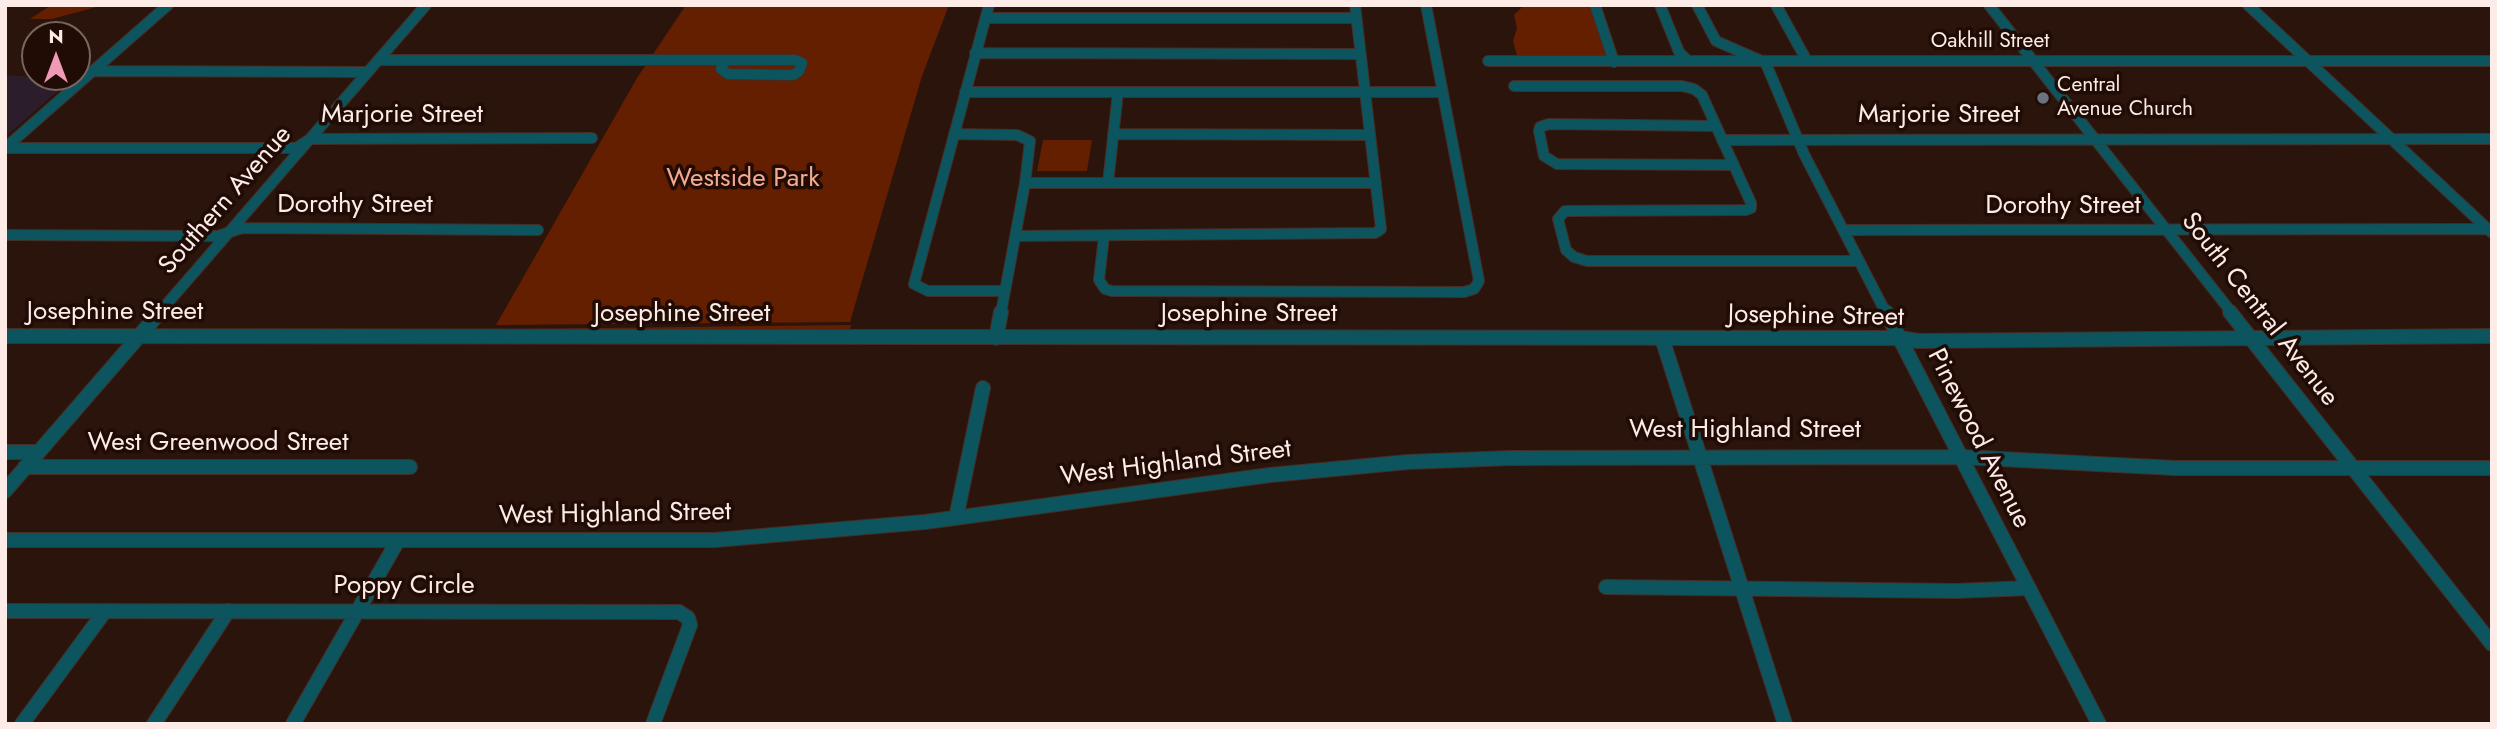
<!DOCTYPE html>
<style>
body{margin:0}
#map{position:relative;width:2497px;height:729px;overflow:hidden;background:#2b140c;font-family:Jost,sans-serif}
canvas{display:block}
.frame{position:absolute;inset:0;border:7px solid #fcebe6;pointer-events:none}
.north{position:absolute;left:21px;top:21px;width:70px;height:70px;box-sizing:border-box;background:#200b05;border:2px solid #78655f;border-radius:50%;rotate:0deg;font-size:19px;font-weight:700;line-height:28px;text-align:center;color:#fcebe6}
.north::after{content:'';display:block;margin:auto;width:24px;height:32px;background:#f09ab5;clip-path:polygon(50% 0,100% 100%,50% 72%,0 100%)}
</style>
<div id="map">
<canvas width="2497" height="729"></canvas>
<div class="frame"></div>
<div class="north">N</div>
</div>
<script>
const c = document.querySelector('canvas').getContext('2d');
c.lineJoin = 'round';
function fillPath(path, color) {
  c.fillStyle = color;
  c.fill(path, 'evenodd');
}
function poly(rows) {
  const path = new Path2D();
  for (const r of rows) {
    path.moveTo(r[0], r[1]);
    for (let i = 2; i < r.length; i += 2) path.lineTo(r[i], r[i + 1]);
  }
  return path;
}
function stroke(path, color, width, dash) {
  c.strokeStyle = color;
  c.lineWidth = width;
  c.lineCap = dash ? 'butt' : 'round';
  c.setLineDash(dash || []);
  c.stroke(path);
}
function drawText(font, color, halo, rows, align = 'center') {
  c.font = font + ' Jost,sans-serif';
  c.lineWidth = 7;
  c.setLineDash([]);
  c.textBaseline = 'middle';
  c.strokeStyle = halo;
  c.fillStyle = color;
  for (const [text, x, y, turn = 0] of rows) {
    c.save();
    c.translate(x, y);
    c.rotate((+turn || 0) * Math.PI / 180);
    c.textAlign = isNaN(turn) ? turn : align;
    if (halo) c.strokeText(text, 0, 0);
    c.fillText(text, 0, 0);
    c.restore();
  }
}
fillPath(poly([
 [5,75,35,77,74,77,5,137]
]), '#2b1d29');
fillPath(poly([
 [51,5,104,5,52,19,30,19],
 [686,5,949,5,922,76,850,322,496,325,637,78],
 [1524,5,1590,5,1609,59,1518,59,1513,41,1517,28,1514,15],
 [1043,140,1092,140,1087,171,1037,171],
 [851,325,849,333,518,332,520,329]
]), '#641e00');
const minorFar1 = poly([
 [989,5,914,284,928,291,1004,291],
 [1595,5,1614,62],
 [1660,5,1679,52,1688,61],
 [1697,5,1716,41,1764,62,1767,66,1804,154,1886,313],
 [1776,5,1807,61],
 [1989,5,2232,313],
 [2248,5,2491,232],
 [986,18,1356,18],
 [975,53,1360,54],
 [378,60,795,60,802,63,799,71,793,75,728,74,721,69,724,61],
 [1488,61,2492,61],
 [93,71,368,72],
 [1514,86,1682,86,1694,89,1702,95,1751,203,1751,208,1746,210,1565,211,1558,219,1566,250,1574,257,1587,261,1859,261],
 [965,92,1442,92],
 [1715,126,1549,124,1540,127,1539,131,1544,156,1557,164,1734,165],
 [954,134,1017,135,1030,141,1025,183,1001,313],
 [1113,134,1370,135],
 [1722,140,2492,139],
 [5,148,296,148,310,139,592,138],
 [5,148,168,5],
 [1025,183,1376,183],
 [1108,183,1118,92],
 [1844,230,2492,229],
 [5,235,218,236,242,228,538,230],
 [1015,236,1375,233,1381,229,1355,5],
 [1104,236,1099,280,1105,289,1112,291,1464,292,1474,289,1479,281,1426,5],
 [159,313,426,5]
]);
const minor = poly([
 [1886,312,2099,724],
 [2230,312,2492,644],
 [5,336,1900,338,1918,341,2492,336],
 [996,338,1001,312],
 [1662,338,1785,724],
 [5,452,38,452],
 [25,467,410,467],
 [5,491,160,312],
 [956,518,983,388],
 [5,540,715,540,925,522,1270,475,1408,462,1510,458,1962,457,2175,468,2492,468],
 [1606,587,1956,591,2029,588],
 [5,611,679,612,688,618,690,625,653,724],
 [22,724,105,611],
 [154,724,228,611],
 [293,724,397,542]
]);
stroke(minorFar1, '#442e26', 12);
stroke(minor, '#442e26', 16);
stroke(minorFar1, '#0c555f', 10);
stroke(minor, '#0c555f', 14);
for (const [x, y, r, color] of [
 [2043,98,7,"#6b7280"]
]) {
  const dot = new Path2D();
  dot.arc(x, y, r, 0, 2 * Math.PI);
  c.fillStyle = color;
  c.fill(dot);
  stroke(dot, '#200b05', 2.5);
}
drawText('21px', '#fcebe6', '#200b05', [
 ["Oakhill Street",1990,42]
]);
drawText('21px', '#fcebe6', '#200b05', [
 ["Central",2057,86],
 ["Avenue Church",2057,110]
], 'left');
drawText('26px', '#fcebe6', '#200b05', [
 ["Marjorie Street",402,116],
 ["Marjorie Street",1939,116],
 ["Southern Avenue",226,201,-49],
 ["Dorothy Street",355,206],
 ["Dorothy Street",2063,207],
 ["South Central Avenue",2259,310,52],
 ["Josephine Street",115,313],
 ["Josephine Street",682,315],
 ["Josephine Street",1249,315],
 ["Josephine Street",1816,317,1],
 ["West Highland Street",1745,431],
 ["Pinewood Avenue",1978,439,63],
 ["West Greenwood Street",218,444],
 ["West Highland Street",1176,464,-7],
 ["West Highland Street",615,515,-1],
 ["Poppy Circle",404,587]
]);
drawText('26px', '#f3aa8f', '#200b05', [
 ["Westside Park",743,180]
]);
</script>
